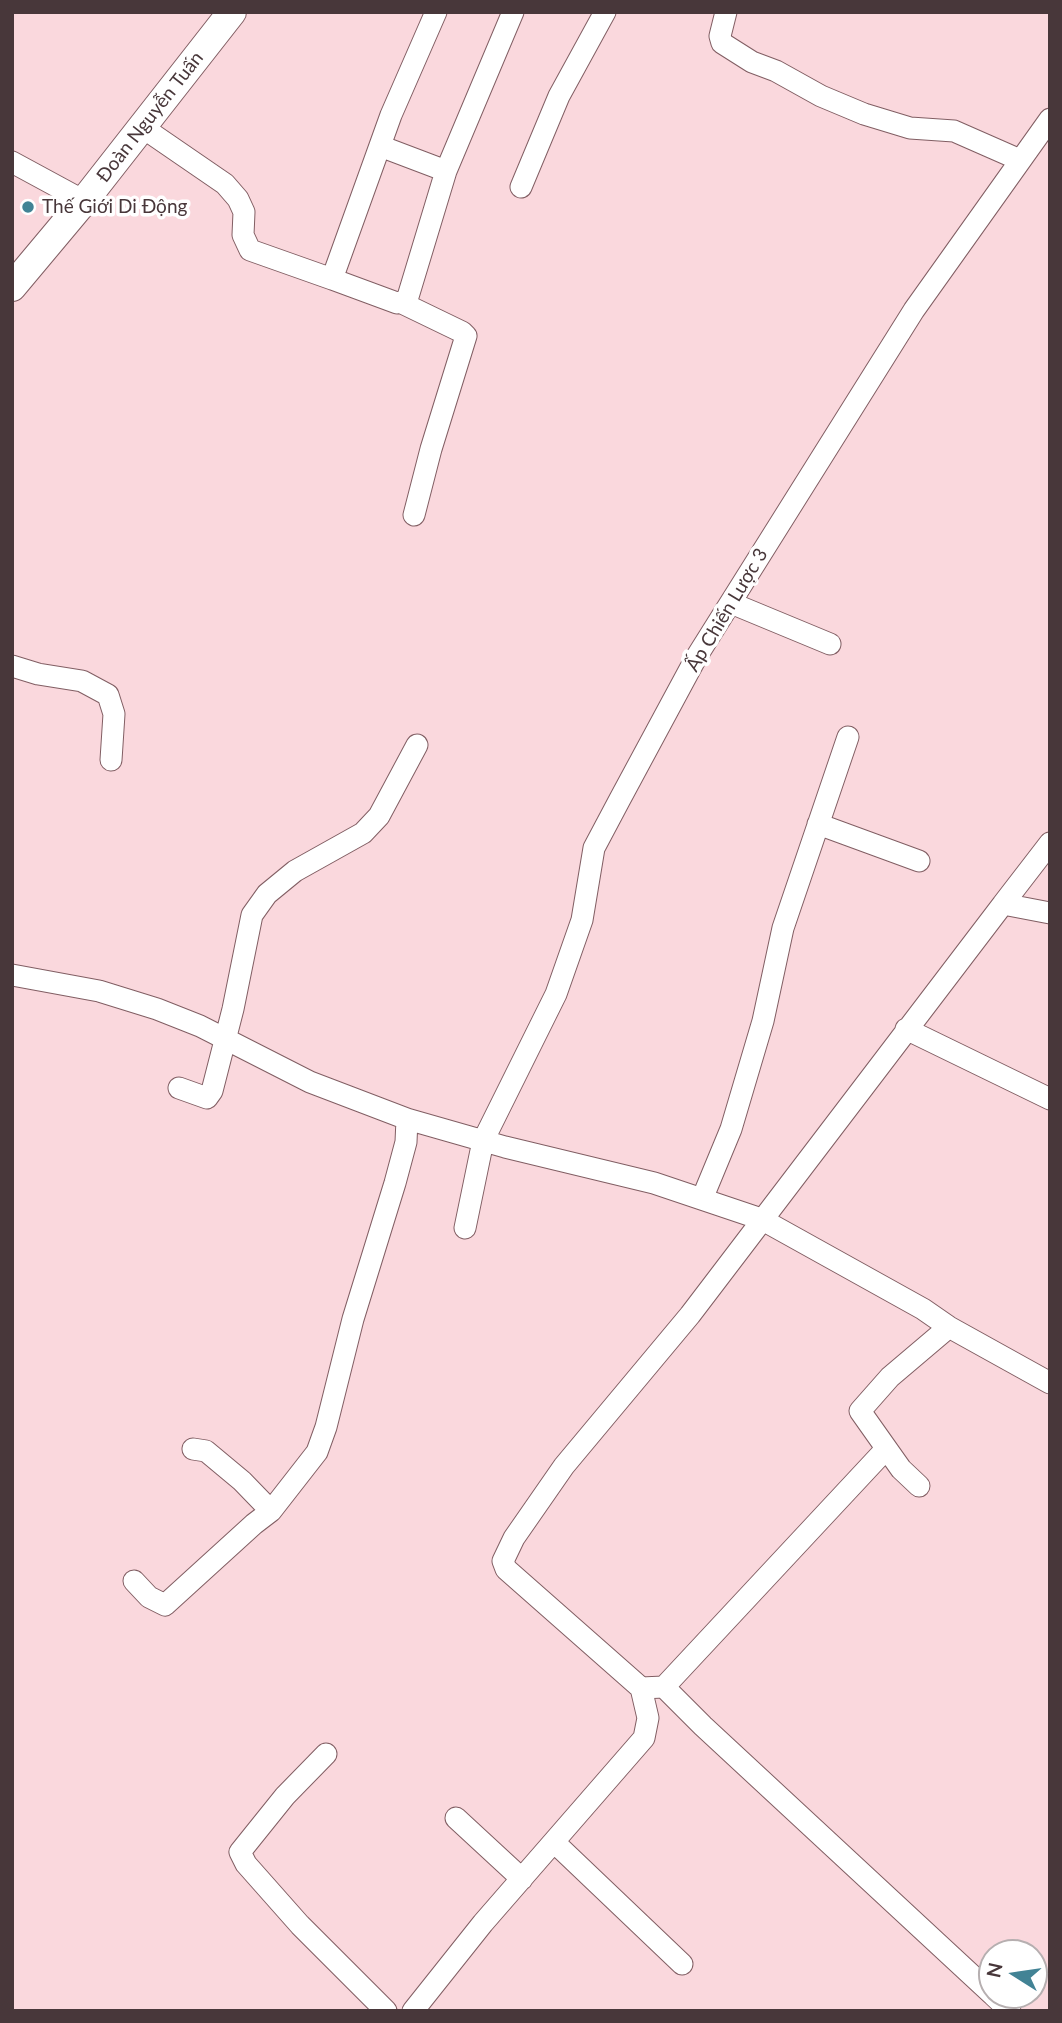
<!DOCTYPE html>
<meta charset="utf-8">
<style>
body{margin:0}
#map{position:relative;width:1062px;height:2023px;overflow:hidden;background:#fad8dd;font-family:Lato,sans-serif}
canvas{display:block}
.frame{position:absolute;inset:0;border:14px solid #48373a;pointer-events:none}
.north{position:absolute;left:978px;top:1939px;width:70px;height:70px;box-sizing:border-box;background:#fff;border:2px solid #b6afb0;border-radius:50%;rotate:282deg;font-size:19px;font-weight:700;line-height:28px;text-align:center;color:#48373a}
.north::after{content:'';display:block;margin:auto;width:24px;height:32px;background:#428395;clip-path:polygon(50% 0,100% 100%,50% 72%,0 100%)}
</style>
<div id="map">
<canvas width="1062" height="2023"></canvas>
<div class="frame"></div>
<div class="north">N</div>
</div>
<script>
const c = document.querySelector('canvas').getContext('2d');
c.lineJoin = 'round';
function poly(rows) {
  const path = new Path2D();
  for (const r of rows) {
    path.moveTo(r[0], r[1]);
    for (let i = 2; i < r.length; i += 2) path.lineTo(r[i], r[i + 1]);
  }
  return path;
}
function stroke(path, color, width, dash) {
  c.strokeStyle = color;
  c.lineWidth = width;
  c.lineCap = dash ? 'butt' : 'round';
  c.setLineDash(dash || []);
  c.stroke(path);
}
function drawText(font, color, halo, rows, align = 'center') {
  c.font = font + ' Lato,sans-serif';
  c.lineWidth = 7;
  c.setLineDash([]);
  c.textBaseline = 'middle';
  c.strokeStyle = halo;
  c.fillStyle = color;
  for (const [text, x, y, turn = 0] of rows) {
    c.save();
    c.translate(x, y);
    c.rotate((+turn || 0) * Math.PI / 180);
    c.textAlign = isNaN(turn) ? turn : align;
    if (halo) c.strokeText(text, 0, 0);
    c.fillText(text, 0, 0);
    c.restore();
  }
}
const minor = poly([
 [726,12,720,36,722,43,752,62,776,71,821,96,864,114,910,128,954,131,1020,160],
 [142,127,225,184,238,199,244,212,243,235,250,250,332,279,391,115,436,12],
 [380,146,446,171],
 [12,162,84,201],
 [521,187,559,96,605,12],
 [332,279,397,303,407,300,446,171,513,12],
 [402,303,462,332,466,336,431,449,414,515],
 [731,603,830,644],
 [12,666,38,674,82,681,108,695,114,714,111,760],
 [818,824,919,861],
 [1003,904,1050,843],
 [12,975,99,991,157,1009,200,1026,310,1082,407,1119,505,1147,654,1183,761,1219,923,1309,949,1327,1050,1383],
 [906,1029,1050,1099],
 [179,1088,207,1098,212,1091,233,1009,252,915,267,894,295,871,363,833,379,816,417,745],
 [702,1199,731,1129,763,1021,783,928,848,737],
 [465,1228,483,1141,556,994,582,920,594,848,620,799,697,656,914,310,1050,119],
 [193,1449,206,1451,242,1481,271,1511],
 [919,1486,901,1469,860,1411,890,1377,949,1327],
 [134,1581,149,1597,165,1605,254,1524,271,1511,317,1452,326,1427,353,1319,395,1183,406,1142,407,1119],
 [664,1687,886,1449],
 [326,1754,285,1796,240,1852,246,1864,300,1925,386,2011],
 [456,1818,522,1879],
 [554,1842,682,1964],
 [992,1994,703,1726,664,1687,641,1688,506,1569,503,1561,514,1538,564,1466,690,1315,1003,904,1050,913],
 [993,1995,1010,2011],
 [413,2011,483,1923,644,1738,648,1718,641,1688]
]);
const major = poly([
 [12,287,84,201,232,12]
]);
stroke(minor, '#815e63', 23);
stroke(major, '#815e63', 30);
stroke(minor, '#fff', 21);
stroke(major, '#fff', 28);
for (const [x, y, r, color] of [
 [28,207,7,"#428395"]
]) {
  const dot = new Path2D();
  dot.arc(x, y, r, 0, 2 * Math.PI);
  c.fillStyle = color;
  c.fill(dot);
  stroke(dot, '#fff', 2.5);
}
drawText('19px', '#48373a', '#fff', [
 ["Đoàn Nguyễn Tuấn",150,117,-52],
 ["Ấp Chiến Lược 3",727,610,-59]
]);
drawText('19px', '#48373a', '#fff', [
 ["Thế Giới Di Động",42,207]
], 'left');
</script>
